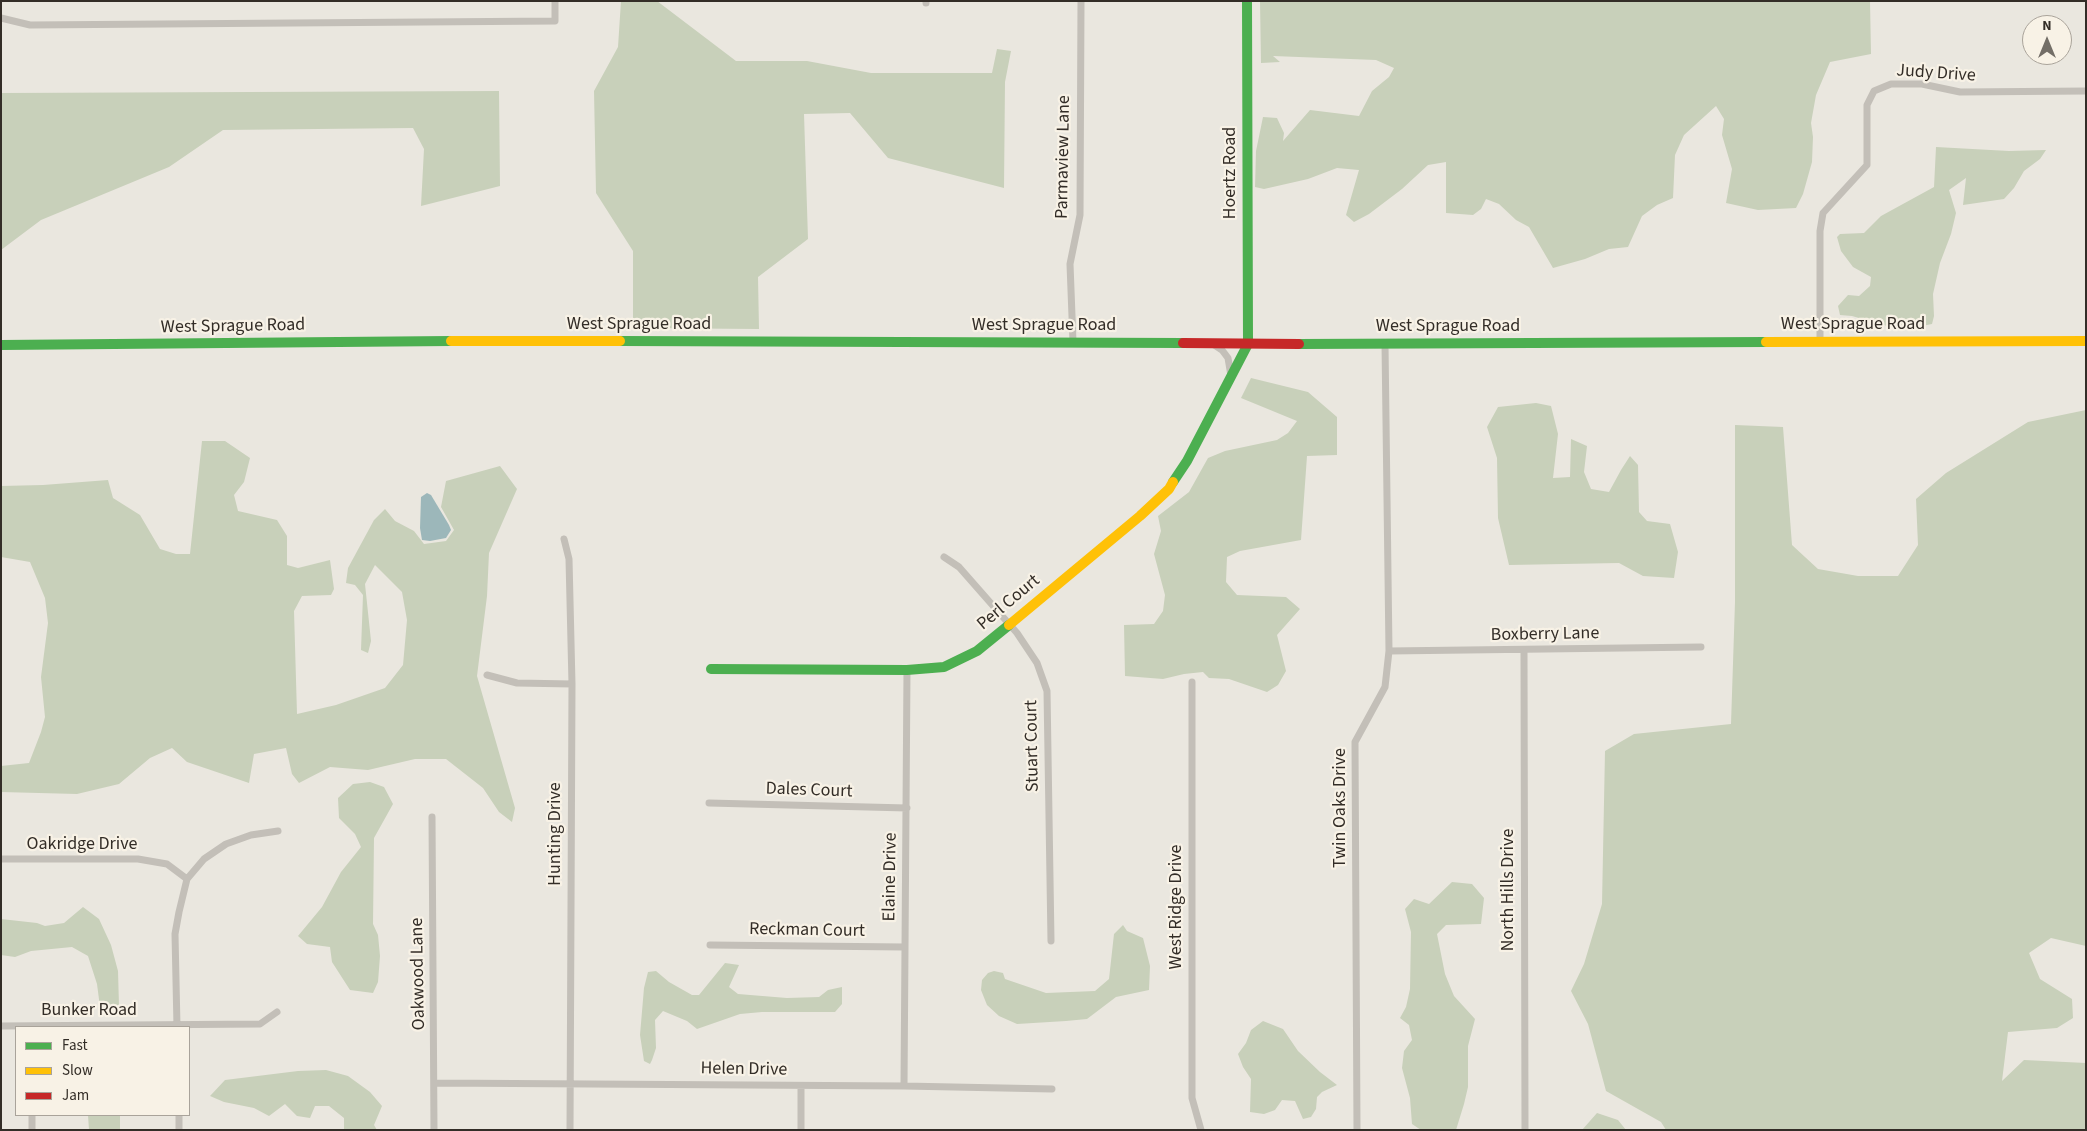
<!DOCTYPE html>
<style>
body{margin:0}
#map{position:relative;width:2087px;height:1131px;overflow:hidden;background:#eae7df;font-family:"Source Sans 3",sans-serif}
canvas{display:block}
.frame{position:absolute;inset:0;border:2px solid #332d27;pointer-events:none}
.legend{position:absolute;left:15px;top:1026px;width:175px;height:90px;box-sizing:border-box;background:#f8f2e6;border:1px solid #a9a39a;margin:0;padding:6px 9px;list-style:none;font-size:15px;color:#332d27}
.legend li{display:flex;align-items:center;gap:10px;height:25px}
.legend b{width:25px;border:1px solid #a9a39a}
.north{position:absolute;left:2022px;top:15px;width:50px;height:50px;box-sizing:border-box;background:#f8f2e6;border:1px solid #a9a39a;border-radius:50%;rotate:0deg;font-size:14px;font-weight:700;line-height:20px;text-align:center;color:#332d27}
.north::after{content:'';display:block;margin:auto;width:18px;height:22px;background:#736e67;clip-path:polygon(50% 0,100% 100%,50% 72%,0 100%)}
</style>
<div id="map">
<canvas width="2087" height="1131"></canvas>
<div class="frame"></div>
<ul class="legend">
<li><b style="height:6px;background:#4caf50"></b>Fast</li>
<li><b style="height:6px;background:#ffc107"></b>Slow</li>
<li><b style="height:6px;background:#c62828"></b>Jam</li>
</ul>
<div class="north">N</div>
</div>
<script>
const c = document.querySelector('canvas').getContext('2d');
c.lineJoin = 'round';
function fillPath(path, color) {
  c.fillStyle = color;
  c.fill(path, 'evenodd');
}
function poly(rows) {
  const path = new Path2D();
  for (const r of rows) {
    path.moveTo(r[0], r[1]);
    for (let i = 2; i < r.length; i += 2) path.lineTo(r[i], r[i + 1]);
  }
  return path;
}
function stroke(path, color, width, dash) {
  c.strokeStyle = color;
  c.lineWidth = width;
  c.lineCap = dash ? 'butt' : 'round';
  c.setLineDash(dash || []);
  c.stroke(path);
}
function drawText(font, color, halo, rows, align = 'center') {
  c.font = font + ' "Source Sans 3",sans-serif';
  c.lineWidth = 4.5;
  c.setLineDash([]);
  c.textBaseline = 'middle';
  c.strokeStyle = halo;
  c.fillStyle = color;
  for (const [text, x, y, turn = 0] of rows) {
    c.save();
    c.translate(x, y);
    c.rotate((+turn || 0) * Math.PI / 180);
    c.textAlign = isNaN(turn) ? turn : align;
    if (halo) c.strokeText(text, 0, 0);
    c.fillText(text, 0, 0);
    c.restore();
  }
}
fillPath(poly([
 [621,1,657,1,736,61,807,61,871,73,992,73,997,49,1011,51,1005,82,1004,188,888,158,850,113,804,114,808,239,758,277,759,329,633,328,633,251,596,193,594,91,618,47],
 [1260,1,1870,1,1871,54,1830,62,1816,95,1811,123,1813,137,1812,162,1803,194,1796,208,1758,210,1726,203,1732,169,1722,135,1724,119,1716,106,1684,135,1675,155,1673,198,1657,205,1642,216,1628,247,1609,249,1585,259,1553,268,1529,227,1516,220,1499,204,1486,199,1481,209,1473,215,1446,213,1446,162,1428,165,1402,189,1369,214,1354,222,1346,215,1359,170,1337,168,1308,179,1264,189,1255,187,1256,151,1263,117,1277,118,1284,133,1283,141,1310,110,1359,116,1372,91,1389,77,1394,68,1376,60,1273,56,1280,62,1261,63],
 [499,91,500,186,421,206,424,149,413,128,223,130,169,167,41,220,1,250,1,93],
 [1936,147,2009,151,2046,150,2040,159,2024,171,2014,188,2004,199,1963,205,1966,178,1949,190,1956,213,1951,234,1940,263,1933,294,1934,316,1932,324,1901,330,1852,316,1840,315,1838,306,1848,295,1859,296,1870,286,1871,277,1853,267,1841,251,1837,237,1840,234,1864,233,1881,216,1934,187],
 [1251,378,1308,392,1337,417,1337,455,1307,456,1301,540,1240,551,1227,557,1226,582,1237,595,1286,597,1300,609,1277,635,1286,671,1278,685,1267,692,1229,679,1209,678,1203,672,1184,674,1163,679,1125,676,1124,625,1154,624,1163,611,1165,595,1154,554,1161,531,1158,516,1189,492,1208,458,1225,451,1277,440,1288,433,1297,421,1241,398],
 [1536,403,1551,406,1558,434,1553,478,1570,477,1571,439,1587,446,1584,472,1591,489,1609,492,1621,470,1630,456,1638,465,1639,512,1647,521,1670,524,1678,552,1674,578,1643,576,1619,563,1509,565,1498,518,1497,458,1487,427,1498,407],
 [2086,410,2086,946,2051,938,2029,953,2040,979,2072,999,2073,1018,2057,1028,2008,1032,2002,1081,2024,1060,2086,1063,2086,1130,1666,1130,1661,1122,1606,1091,1588,1024,1571,991,1584,964,1602,904,1605,751,1634,734,1731,724,1735,602,1735,425,1783,427,1792,545,1818,569,1858,576,1898,576,1918,545,1916,499,1946,473,2028,422],
 [202,441,225,441,250,458,244,482,234,495,238,511,277,520,287,536,287,565,298,568,330,560,334,589,331,595,302,596,294,611,297,714,336,705,385,688,403,665,407,620,402,592,375,565,365,584,371,641,368,653,361,650,363,595,355,585,346,583,348,568,374,520,385,509,395,521,414,531,424,544,446,541,454,530,441,507,446,481,500,466,517,489,489,553,487,596,477,676,515,808,512,822,499,812,483,788,446,759,415,759,368,770,330,767,299,783,292,774,286,748,254,754,249,783,187,762,172,748,150,758,119,784,77,794,1,792,1,766,29,763,41,732,45,717,41,677,48,623,45,598,30,562,1,557,1,486,43,485,108,480,113,498,140,515,160,549,176,554,190,554],
 [370,782,384,787,393,804,374,838,373,924,378,935,380,956,378,982,373,993,350,990,332,962,330,947,307,944,298,936,322,907,341,872,361,847,355,834,339,818,338,798,353,784],
 [1452,882,1472,884,1484,898,1481,924,1446,925,1437,934,1445,974,1454,996,1475,1019,1468,1046,1468,1087,1464,1104,1456,1130,1421,1130,1412,1124,1410,1098,1402,1068,1404,1051,1412,1040,1409,1025,1400,1018,1406,1007,1410,989,1411,932,1405,909,1414,899,1429,904],
 [83,907,99,919,111,945,118,971,119,1006,100,1007,97,984,88,956,72,947,31,951,15,957,1,955,1,919,37,923,45,926,64,923],
 [1123,925,1127,931,1143,938,1150,966,1149,990,1116,997,1087,1019,1066,1021,1017,1024,999,1016,987,1005,981,990,982,980,988,973,994,971,1003,973,1005,979,1046,993,1095,991,1109,979,1114,934],
 [725,963,739,965,729,987,738,994,787,998,819,997,828,990,842,987,842,1004,835,1012,762,1012,740,1014,697,1029,687,1021,663,1011,655,1020,656,1048,652,1060,650,1064,644,1061,640,1035,644,988,648,972,656,971,669,982,692,995,699,995],
 [1263,1021,1283,1029,1298,1051,1320,1072,1337,1085,1322,1092,1317,1097,1316,1109,1311,1117,1303,1119,1295,1101,1282,1100,1275,1110,1264,1114,1250,1112,1251,1079,1243,1067,1238,1054,1246,1043,1251,1030],
 [326,1070,348,1076,370,1092,382,1106,374,1125,377,1130,344,1130,344,1118,329,1106,315,1106,310,1118,297,1116,285,1104,269,1116,254,1108,224,1102,210,1096,225,1080,298,1071],
 [1597,1113,1618,1120,1626,1130,1582,1130],
 [88,1115,120,1115,120,1130,89,1130]
]), '#c8d0ba');
fillPath(poly([
 [427,493,431,495,449,525,451,530,446,538,430,541,422,540,420,528,421,497]
]), '#9cb7ba');
stroke(poly([
 [926,3,926,1],
 [1,18,30,25,555,21,555,1],
 [1820,341,1820,231,1823,213,1867,165,1867,105,1874,91,1891,84,1922,84,1960,92,2086,91],
 [1073,342,1070,264,1080,215,1081,1],
 [1213,344,1222,350,1228,358,1231,376],
 [564,539,569,559,572,684,570,1130],
 [944,557,959,567,1017,633,1037,663,1047,691,1051,941],
 [1524,650,1525,1130],
 [1389,651,1701,647],
 [487,675,517,683,572,684],
 [1192,682,1192,1098,1201,1130],
 [709,803,907,808],
 [432,817,434,1130],
 [1,859,138,859,167,864,187,879],
 [710,945,904,947],
 [1,1026,260,1024,277,1012],
 [177,1027,175,934,179,912,187,879,204,859,226,844,251,835,278,831],
 [435,1083,904,1086,1052,1089],
 [801,1086,801,1130],
 [904,1086,907,670],
 [32,1115,32,1130],
 [179,1115,179,1130],
 [1357,1130,1355,742,1385,687,1389,651,1385,344]
]), '#c3bfb8', 7);
stroke(poly([
 [620,341,1183,343],
 [1299,344,1766,342],
 [1,345,451,341],
 [1173,482,1187,461,1248,344,1247,1],
 [711,669,907,670,944,667,977,651,1009,625]
]), '#4caf50', 10);
stroke(poly([
 [451,341,620,341],
 [1766,342,2086,341],
 [1009,625,1140,516,1169,489,1173,482]
]), '#ffc107', 10);
stroke(poly([
 [1183,343,1299,344]
]), '#c62828', 10);
drawText('18px', '#332d27', '#f8f2e6', [
 ["Judy Drive",1936,74,4],
 ["Parmaview Lane",1064,157,-89],
 ["Hoertz Road",1231,173,-90],
 ["West Sprague Road",639,325],
 ["West Sprague Road",1853,325],
 ["West Sprague Road",1044,326],
 ["West Sprague Road",233,327,-1],
 ["West Sprague Road",1448,327],
 ["Perl Court",1009,603,-40],
 ["Boxberry Lane",1545,635,-1],
 ["Stuart Court",1033,746,-91],
 ["Dales Court",809,791,2],
 ["Twin Oaks Drive",1341,808,-90],
 ["Hunting Drive",556,834,-90],
 ["Oakridge Drive",82,845],
 ["Elaine Drive",891,877,-89],
 ["North Hills Drive",1509,890,-90],
 ["West Ridge Drive",1177,907,-90],
 ["Reckman Court",807,931,1],
 ["Oakwood Lane",419,974,-91],
 ["Bunker Road",89,1011],
 ["Helen Drive",744,1070,1]
]);
</script>
